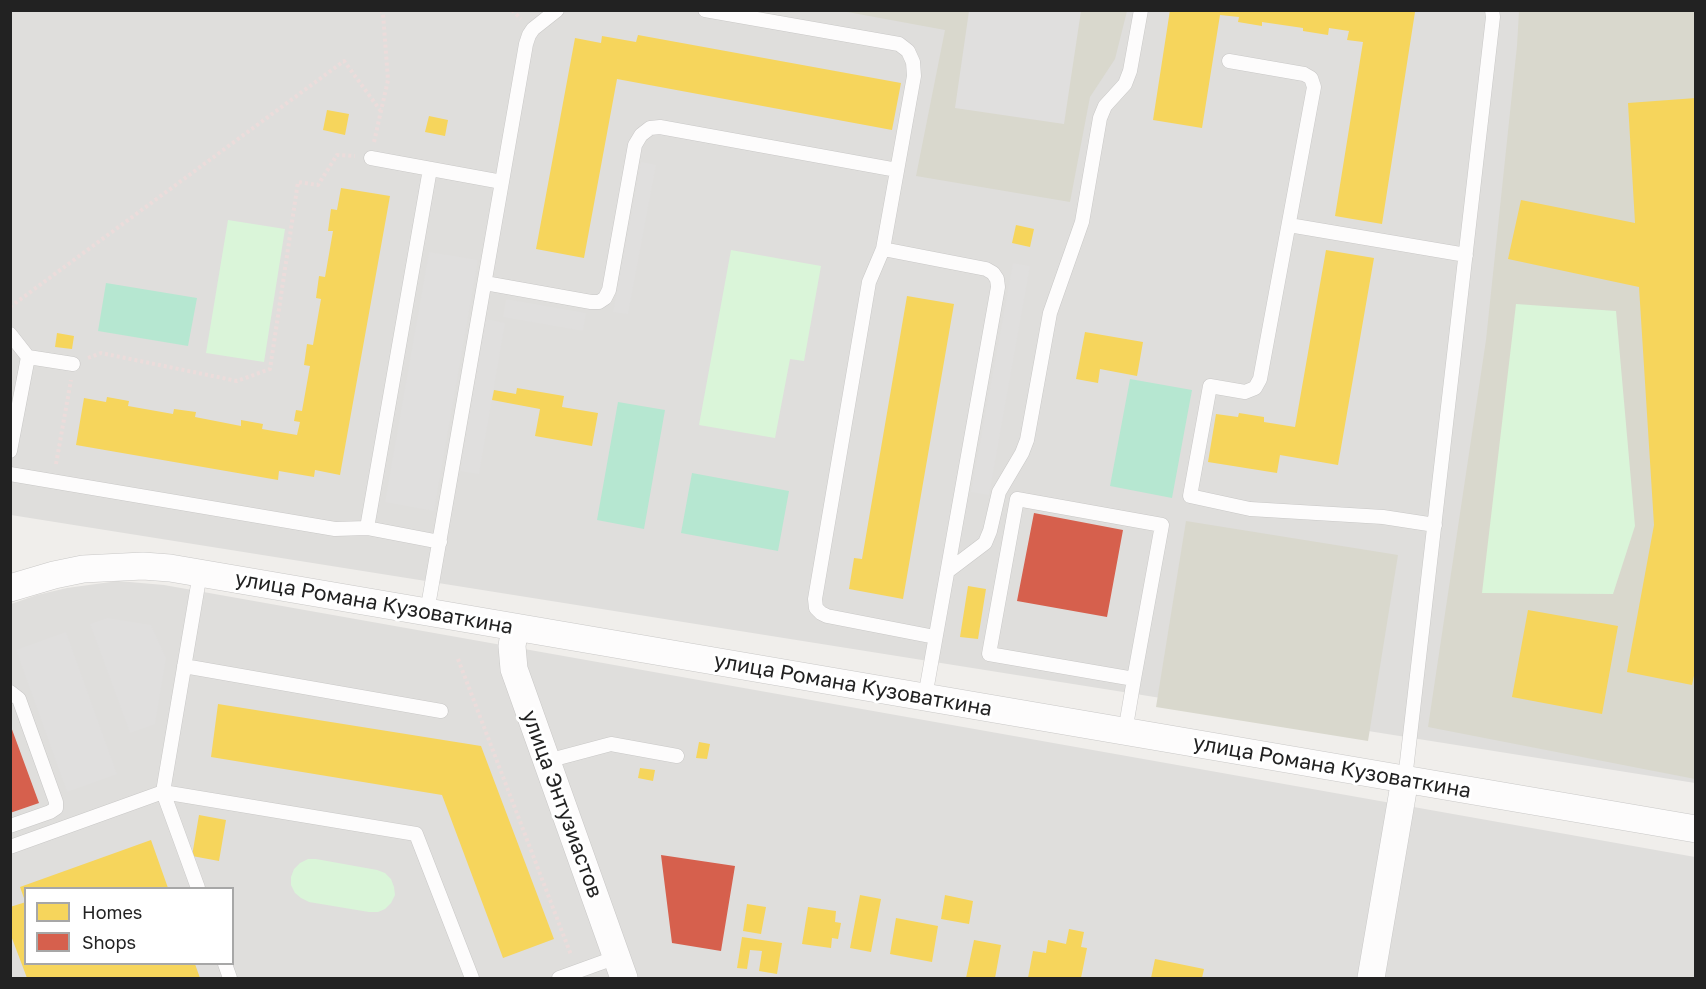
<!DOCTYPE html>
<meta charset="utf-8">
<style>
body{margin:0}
#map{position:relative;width:1706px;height:989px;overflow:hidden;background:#f0eeeb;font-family:"Golos Text",sans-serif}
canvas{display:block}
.frame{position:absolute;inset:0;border:12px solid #222;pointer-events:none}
.legend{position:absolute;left:24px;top:887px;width:210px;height:78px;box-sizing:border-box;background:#fff;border:2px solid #a7a7a7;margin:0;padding:8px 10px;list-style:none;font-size:18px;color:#222}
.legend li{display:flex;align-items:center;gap:12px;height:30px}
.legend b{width:30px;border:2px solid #a7a7a7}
</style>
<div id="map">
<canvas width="1706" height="989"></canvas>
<div class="frame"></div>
<ul class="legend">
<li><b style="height:16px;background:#f6d55c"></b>Homes</li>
<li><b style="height:16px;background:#d6604d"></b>Shops</li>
</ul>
</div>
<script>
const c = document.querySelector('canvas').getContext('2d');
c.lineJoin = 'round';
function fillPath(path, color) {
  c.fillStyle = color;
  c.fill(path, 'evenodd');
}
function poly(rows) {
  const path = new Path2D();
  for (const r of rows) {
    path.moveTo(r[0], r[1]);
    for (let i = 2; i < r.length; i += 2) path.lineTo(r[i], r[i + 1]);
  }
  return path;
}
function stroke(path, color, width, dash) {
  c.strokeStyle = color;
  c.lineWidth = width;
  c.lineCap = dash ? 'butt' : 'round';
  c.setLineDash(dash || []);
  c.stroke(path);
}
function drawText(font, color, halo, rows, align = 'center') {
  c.font = font + ' "Golos Text",sans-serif';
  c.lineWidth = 6;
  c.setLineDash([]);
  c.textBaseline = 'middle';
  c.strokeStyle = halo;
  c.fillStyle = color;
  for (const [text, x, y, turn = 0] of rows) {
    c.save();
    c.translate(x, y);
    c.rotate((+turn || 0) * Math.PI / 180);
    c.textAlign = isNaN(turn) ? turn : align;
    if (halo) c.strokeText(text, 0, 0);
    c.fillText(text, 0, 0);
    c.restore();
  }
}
fillPath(poly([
 [10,11,1695,11,1695,783,11,515],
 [118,581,164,585,1695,857,1695,978,11,978,11,604,37,595,67,588],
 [26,888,232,888,232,964,26,964]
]), '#dfdedc');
fillPath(poly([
 [842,11,1127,11,1115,59,1090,97,1070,202,916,176,945,30],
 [1519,11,1695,11,1695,779,1428,727,1486,340,1517,46],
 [1186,521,1398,555,1368,741,1156,707]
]), '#d9d8cd');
fillPath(poly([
 [228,220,285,229,264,362,206,353],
 [731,250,821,266,804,361,790,359,775,438,699,425],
 [1516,304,1616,311,1635,526,1613,594,1482,593],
 [308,859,316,859,377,870,385,873,391,879,394,887,395,895,391,903,385,909,378,912,369,912,309,902,301,898,295,893,291,885,291,877,294,869,300,863]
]), '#daf5d9');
fillPath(poly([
 [106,283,197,298,188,346,98,331],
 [1130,379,1192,390,1172,498,1110,486],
 [618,402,665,410,644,529,597,520],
 [692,473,789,491,778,551,681,533]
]), '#b6e7d1');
fillPath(poly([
 [969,11,1081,11,1064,124,955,108],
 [641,162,656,165,628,314,613,312],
 [429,252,478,260,434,511,385,502],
 [1013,263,1030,266,989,495,971,492],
 [506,299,586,313,583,331,503,317],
 [486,319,505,323,479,474,460,471],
 [107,618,151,625,166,658,155,724,130,733,90,624],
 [66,632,117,774,67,792,16,650]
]), '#e0dfde');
fillPath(poly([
 [1170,10,1415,12,1382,224,1335,216,1363,42,1347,40,1349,31,1329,28,1328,35,1303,31,1303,28,1262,22,1262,26,1238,22,1239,17,1220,15,1202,128,1153,120],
 [638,35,901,83,892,130,617,79,584,258,536,249,575,38,601,43,602,36,636,42],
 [1696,98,1696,666,1692,685,1627,672,1654,525,1639,287,1508,259,1521,200,1635,223,1628,103],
 [327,110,349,114,345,135,323,130],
 [429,116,448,120,445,136,425,132],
 [341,188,390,196,340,475,315,470,314,477,279,471,278,480,76,445,84,398,106,402,107,397,129,401,128,406,173,414,174,409,196,412,195,417,241,426,241,420,263,424,262,429,297,435,300,422,294,421,296,410,302,411,310,366,304,365,307,344,313,345,321,299,316,298,319,276,325,277,333,231,328,231,331,209,337,210],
 [1016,225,1034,229,1030,247,1012,243],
 [1326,250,1374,258,1338,465,1280,455,1277,473,1208,462,1216,414,1238,417,1239,413,1264,417,1264,422,1295,427],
 [907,296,954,304,903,599,849,589,854,558,862,559],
 [1085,332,1143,342,1137,376,1100,369,1098,383,1076,379],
 [57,333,74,336,72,349,55,347],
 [517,388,564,396,562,407,598,413,592,446,535,436,540,409,492,400,494,390,516,394],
 [968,586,986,589,978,639,960,637],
 [1528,610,1618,626,1602,714,1512,697],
 [218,704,481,746,554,939,503,958,442,795,211,757],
 [699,742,710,744,707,759,696,758],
 [640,768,655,770,653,781,638,778],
 [199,815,226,820,219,861,192,856],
 [151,840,168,888,26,888,25,901,20,887],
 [860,895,881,899,871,952,850,948],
 [945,895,973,901,969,924,941,919],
 [26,902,26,964,195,964,200,978,27,978,10,933,10,907],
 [747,904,766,907,761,934,743,931],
 [808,907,836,911,835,922,841,923,838,939,832,938,831,948,802,944],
 [896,918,938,926,932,962,890,954],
 [1069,929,1084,932,1081,947,1087,948,1081,978,1028,978,1033,951,1046,953,1048,940,1066,944],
 [742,937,782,943,777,974,759,971,762,951,750,950,747,969,737,968],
 [974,940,1001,945,995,978,966,978],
 [1155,959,1204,969,1202,978,1151,978]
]), '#f6d55c');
fillPath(poly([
 [1034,513,1123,530,1107,617,1017,601],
 [10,724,39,803,10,813],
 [661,855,735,866,721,951,672,943]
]), '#d6604d');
const lane = poly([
 [705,10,899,44,908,51,913,62,914,76,883,249,869,282,815,599,816,608,821,613,827,616,935,637],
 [1229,61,1304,74,1311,78,1314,87,1260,379,1255,388,1245,392,1210,386,1190,496,1250,509,1383,517,1435,525],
 [371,158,502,182],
 [1289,225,1466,255],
 [883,249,986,269,993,273,997,279,998,287,925,697],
 [485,283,591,302,599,302,605,298,609,290,635,145,641,135,650,128,660,127,897,170],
 [10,334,28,357,10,451],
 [28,357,73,364],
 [10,474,335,529,367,528,430,169],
 [367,528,440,542],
 [948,571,985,543,990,531,999,492,1022,453,1027,440,1050,313,1082,222,1100,118,1105,106,1125,84,1130,71,1141,10],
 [200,573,163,792,416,834,472,978],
 [427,612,526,44,529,35,533,29,557,10],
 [184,666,441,711],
 [10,692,19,699,56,802,56,808,50,812,10,826],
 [1125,732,1134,679,1162,525,1017,499,989,654,1134,679],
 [547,761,611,744,677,756],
 [1405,779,1493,17,1492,10],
 [10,847,163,792,198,888],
 [225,964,230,978],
 [559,978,617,957]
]);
const street = poly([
 [10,588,54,575,83,569,143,566,170,568,1696,829],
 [515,627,512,646,514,669,624,978],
 [1371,978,1405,779]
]);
stroke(lane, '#c9c8c7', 15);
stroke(street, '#c9c8c7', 28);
stroke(poly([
 [512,10,521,19],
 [374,142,388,80,383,14,381,10],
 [10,307,344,61,380,110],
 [88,358,101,353,237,381,270,369,298,182,318,185,337,155,355,156],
 [56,464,71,380],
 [458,659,571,955]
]), '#ecdcdb', 4, [3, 3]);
stroke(lane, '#fdfcfc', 14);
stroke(street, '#fdfcfc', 27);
drawText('21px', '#222', '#fff', [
 ["улица Романа Кузоваткина",374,603,10],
 ["улица Романа Кузоваткина",853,685,10],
 ["улица Романа Кузоваткина",1332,767,10],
 ["улица Энтузиастов",562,804,70]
]);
</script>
